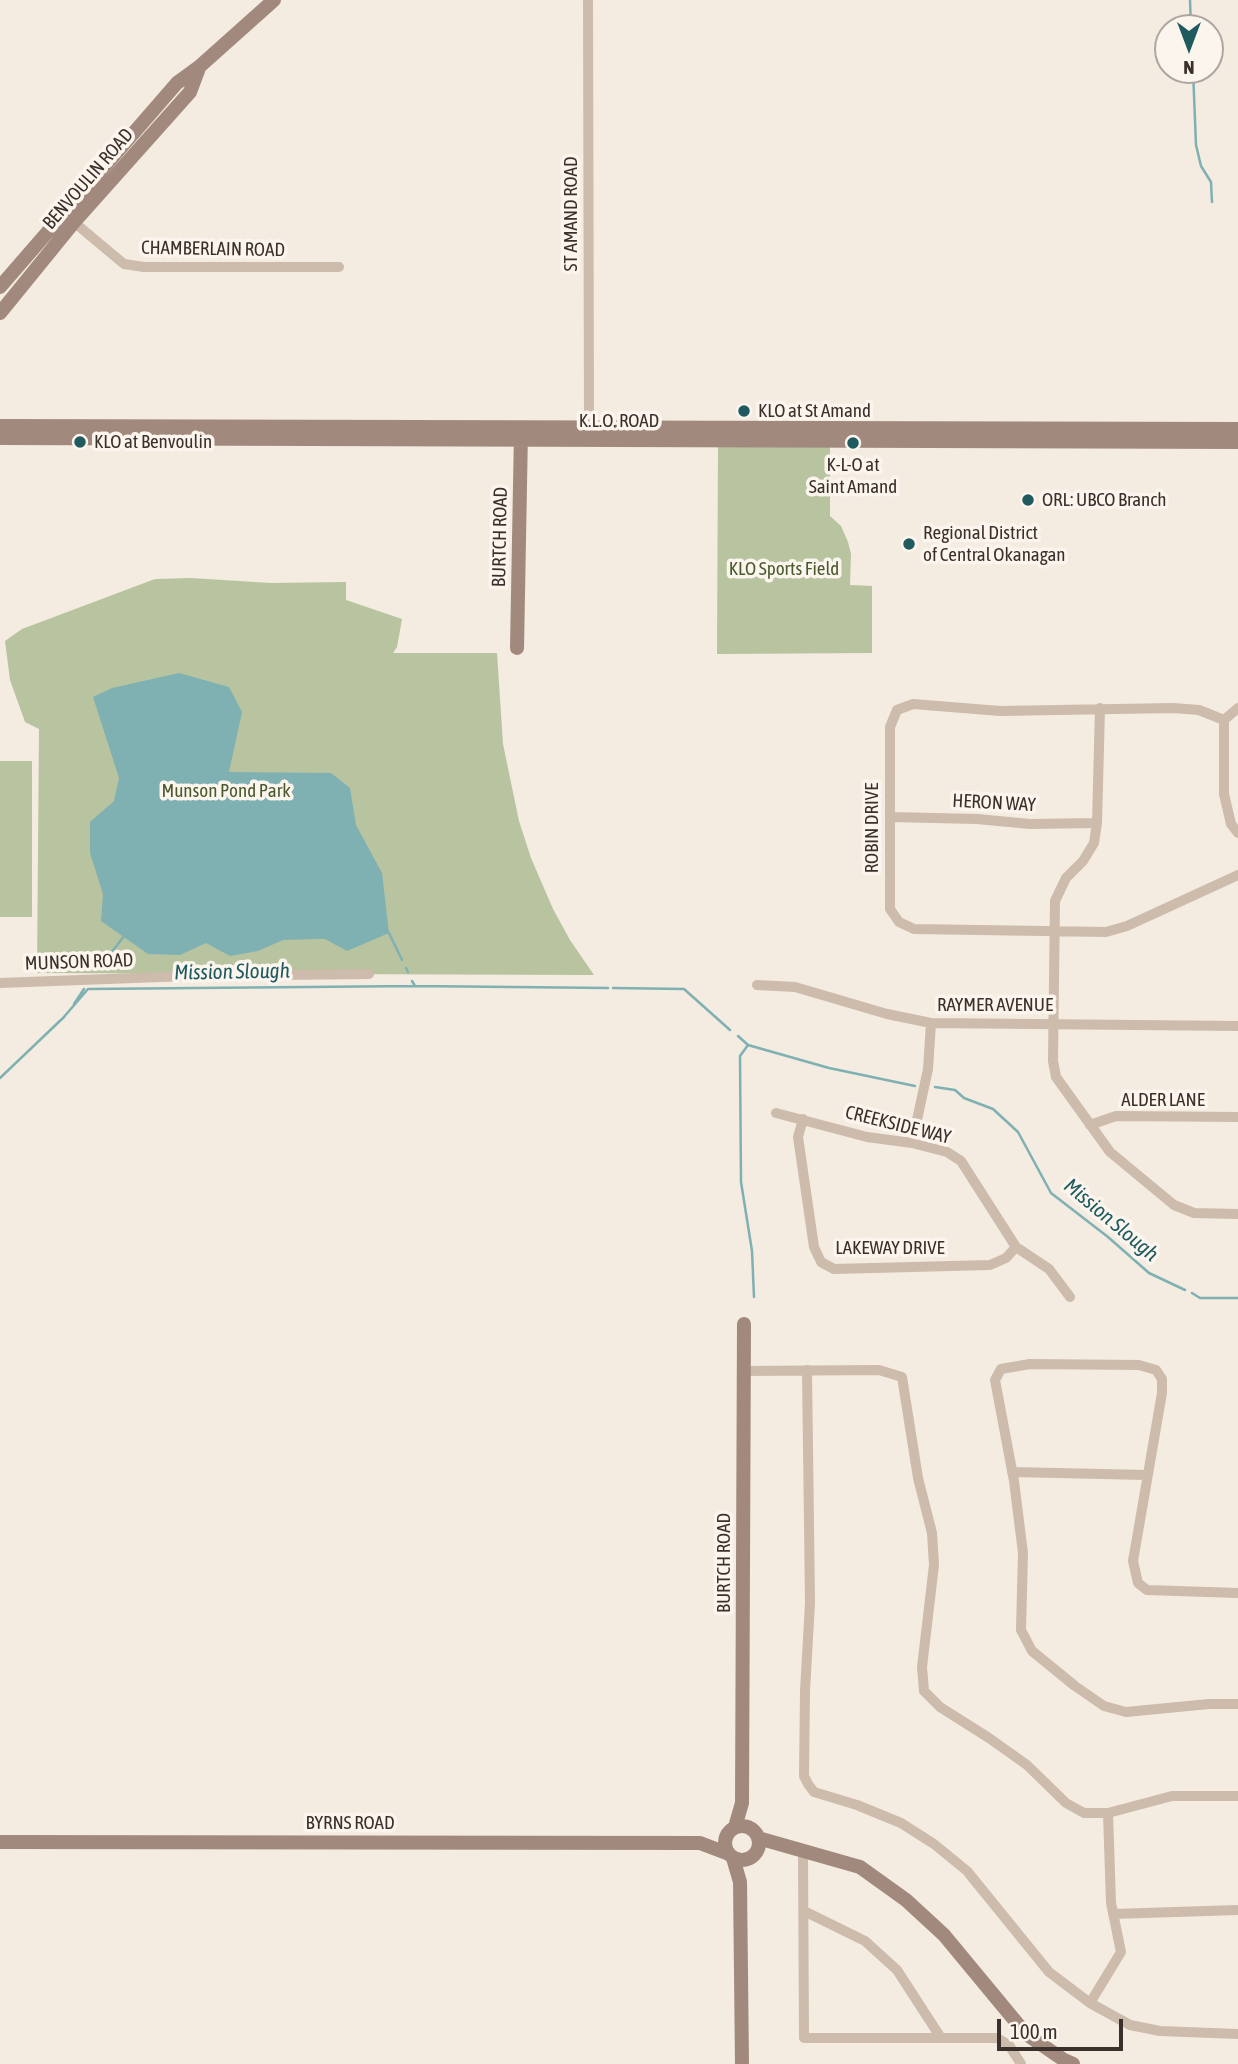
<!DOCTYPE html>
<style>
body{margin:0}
#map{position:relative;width:1238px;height:2064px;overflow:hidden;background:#f4ebe1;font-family:"Asap Condensed",sans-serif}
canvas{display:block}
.north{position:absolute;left:1154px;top:14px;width:70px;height:70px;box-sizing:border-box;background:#fbf5ee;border:2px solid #aea6a0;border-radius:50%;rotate:180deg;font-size:19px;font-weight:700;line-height:28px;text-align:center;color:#3b302b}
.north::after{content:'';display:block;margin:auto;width:24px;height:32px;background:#1f5a5e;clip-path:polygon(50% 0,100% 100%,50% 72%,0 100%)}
.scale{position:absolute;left:997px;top:2019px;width:126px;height:32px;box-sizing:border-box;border:4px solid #3b302b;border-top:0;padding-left:9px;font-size:21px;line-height:24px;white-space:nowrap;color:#3b302b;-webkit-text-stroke:5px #fbf5ee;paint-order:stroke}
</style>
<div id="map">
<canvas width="1238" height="2064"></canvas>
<div class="north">N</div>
<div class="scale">100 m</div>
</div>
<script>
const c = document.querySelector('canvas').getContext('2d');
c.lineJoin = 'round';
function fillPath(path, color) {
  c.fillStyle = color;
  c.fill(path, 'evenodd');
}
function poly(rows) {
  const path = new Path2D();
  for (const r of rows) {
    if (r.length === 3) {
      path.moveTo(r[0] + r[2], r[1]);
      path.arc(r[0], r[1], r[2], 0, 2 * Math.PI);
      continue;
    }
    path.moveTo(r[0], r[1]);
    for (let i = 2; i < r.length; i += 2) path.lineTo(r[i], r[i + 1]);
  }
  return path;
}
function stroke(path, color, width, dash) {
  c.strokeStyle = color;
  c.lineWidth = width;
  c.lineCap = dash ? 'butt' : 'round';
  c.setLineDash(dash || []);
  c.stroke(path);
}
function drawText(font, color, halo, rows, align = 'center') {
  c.font = font + ' "Asap Condensed",sans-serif';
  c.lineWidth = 7;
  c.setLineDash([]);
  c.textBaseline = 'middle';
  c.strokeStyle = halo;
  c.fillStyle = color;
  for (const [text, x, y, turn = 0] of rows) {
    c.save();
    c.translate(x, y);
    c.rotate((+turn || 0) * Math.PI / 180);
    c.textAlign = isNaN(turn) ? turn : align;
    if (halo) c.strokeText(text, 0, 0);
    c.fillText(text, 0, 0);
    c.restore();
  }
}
fillPath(poly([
 [718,447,830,447,830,516,841,526,848,542,851,554,850,585,872,586,872,653,717,654],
 [191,578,271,583,346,582,346,600,402,619,397,647,393,653,497,653,503,744,519,821,531,858,553,909,570,940,594,975,37,973,39,729,25,722,10,680,5,641,22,629,155,579],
 [0,761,32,761,32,917,0,917]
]), '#b8c4a0');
fillPath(poly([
 [179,673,229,687,242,712,229,772,331,773,350,788,356,825,382,873,389,933,347,951,325,939,317,939,283,940,258,951,230,956,206,943,180,955,148,954,101,921,103,894,90,853,90,822,114,801,119,778,93,697,112,688]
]), '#7fb0b2');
stroke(poly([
 [1190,0,1191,28],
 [1193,70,1196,145,1201,166,1211,182,1212,202],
 [389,933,402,960],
 [111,953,124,936],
 [406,968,408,972],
 [412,981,415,986,608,988],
 [613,988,684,989,730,1030],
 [74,1004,84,989],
 [63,1018,88,989,415,986],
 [738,1036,748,1045,829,1068,915,1086],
 [748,1045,740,1056,741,1182,752,1251,754,1297],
 [0,1078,64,1017],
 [935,1087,955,1090,964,1098,993,1109,1018,1132,1051,1193,1108,1237,1149,1273,1185,1290],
 [1192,1293,1200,1298,1238,1298]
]), '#7fb0b2', 2.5);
stroke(poly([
 [588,0,589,427],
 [69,218,124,264,144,267,339,267],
 [1100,708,1097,823,1094,843,1083,861,1066,878,1055,901,1053,1061,1056,1077,1110,1152,1174,1205,1194,1213,1238,1214],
 [1238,708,1224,720,1224,794,1231,824,1238,833],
 [1224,720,1199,710,1173,708,1000,711,913,704,897,710,890,727,890,909,899,922,914,929,1106,932,1127,926,1238,875],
 [890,817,977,819,1030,824,1097,823],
 [0,983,188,976,369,974],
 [757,985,795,987,887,1014,931,1023,1238,1026],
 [776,1113,867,1137,912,1143,947,1152,961,1161,1016,1247,1049,1269,1070,1297],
 [803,1119,798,1137,814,1247,821,1262,834,1269,990,1265,1006,1258,1016,1247],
 [1090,1125,1116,1116,1238,1117],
 [912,1143,928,1069,931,1023],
 [807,1370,810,1603,805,1691,804,1776,808,1784,814,1792,857,1805,901,1823,934,1844,967,1871,1049,1972,1090,2003,1130,2025,1160,2031,1238,2034],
 [744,1371,879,1370,902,1377,918,1478,932,1533,934,1565,922,1667,924,1691,940,1707,989,1738,1027,1765,1066,1803,1084,1813,1108,1813,1172,1796,1238,1796],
 [1012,1472,1147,1475],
 [1238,1593,1147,1590,1138,1583,1133,1561,1162,1393,1162,1379,1156,1370,1139,1365,1030,1364,1001,1369,995,1380,1014,1481,1023,1553,1021,1630,1032,1651,1075,1686,1104,1706,1126,1712,1209,1704,1238,1704],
 [803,1852,804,2038,997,2038,1009,2045,1021,2064],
 [804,1911,865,1941,897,1970,941,2038],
 [1113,1914,1238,1910],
 [1090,2003,1121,1952,1111,1903,1108,1813]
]), '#cdbbac', 10);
stroke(poly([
 [0,287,177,83,199,67,274,0],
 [0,313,74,222,190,92,199,68],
 [0,426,1238,429],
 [0,438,1238,442],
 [517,648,521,432],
 [742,1843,17],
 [735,1827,742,1803,744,1324],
 [758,1838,860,1867,906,1900,944,1935,1026,2034,1064,2060,1073,2064],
 [0,1842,700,1843,729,1854],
 [733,1858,740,1882,742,2064]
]), '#a18a7d', 14);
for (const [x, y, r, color] of [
 [744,411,7,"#1f5a5e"],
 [80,442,7,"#1f5a5e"],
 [853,443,7,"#1f5a5e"],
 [1028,500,7,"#1f5a5e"],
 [909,544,7,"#1f5a5e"]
]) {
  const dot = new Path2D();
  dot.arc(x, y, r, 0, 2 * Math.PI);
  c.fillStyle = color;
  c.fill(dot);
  stroke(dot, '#fbf5ee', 2.5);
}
drawText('19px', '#3b302b', '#fbf5ee', [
 ["BENVOULIN ROAD",88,179,-49],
 ["ST AMAND ROAD",571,214,-90],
 ["CHAMBERLAIN ROAD",213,249,1],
 ["K.L.O. ROAD",619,421],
 ["BURTCH ROAD",500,537,-89],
 ["HERON WAY",994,803,3],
 ["ROBIN DRIVE",872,828,-90],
 ["MUNSON ROAD",79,962,-2],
 ["RAYMER AVENUE",995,1005],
 ["ALDER LANE",1163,1100],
 ["CREEKSIDE WAY",898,1125,14],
 ["LAKEWAY DRIVE",890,1248],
 ["BURTCH ROAD",724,1563,-90],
 ["BYRNS ROAD",350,1823]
]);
drawText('19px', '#3b302b', '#fbf5ee', [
 ["KLO at St Amand",758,411],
 ["KLO at Benvoulin",94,442],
 ["K-L-O at",853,465,"center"],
 ["Saint Amand",853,487,"center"],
 ["ORL: UBCO Branch",1042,500],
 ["Regional District",923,533],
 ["of Central Okanagan",923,555]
], 'left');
drawText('19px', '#4a5a2e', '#fbf5ee', [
 ["KLO Sports Field",784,569],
 ["Munson Pond Park",226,791]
]);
drawText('italic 21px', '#1f5a5e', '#fbf5ee', [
 ["Mission Slough",232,972,-1],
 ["Mission Slough",1111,1220,40]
]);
</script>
